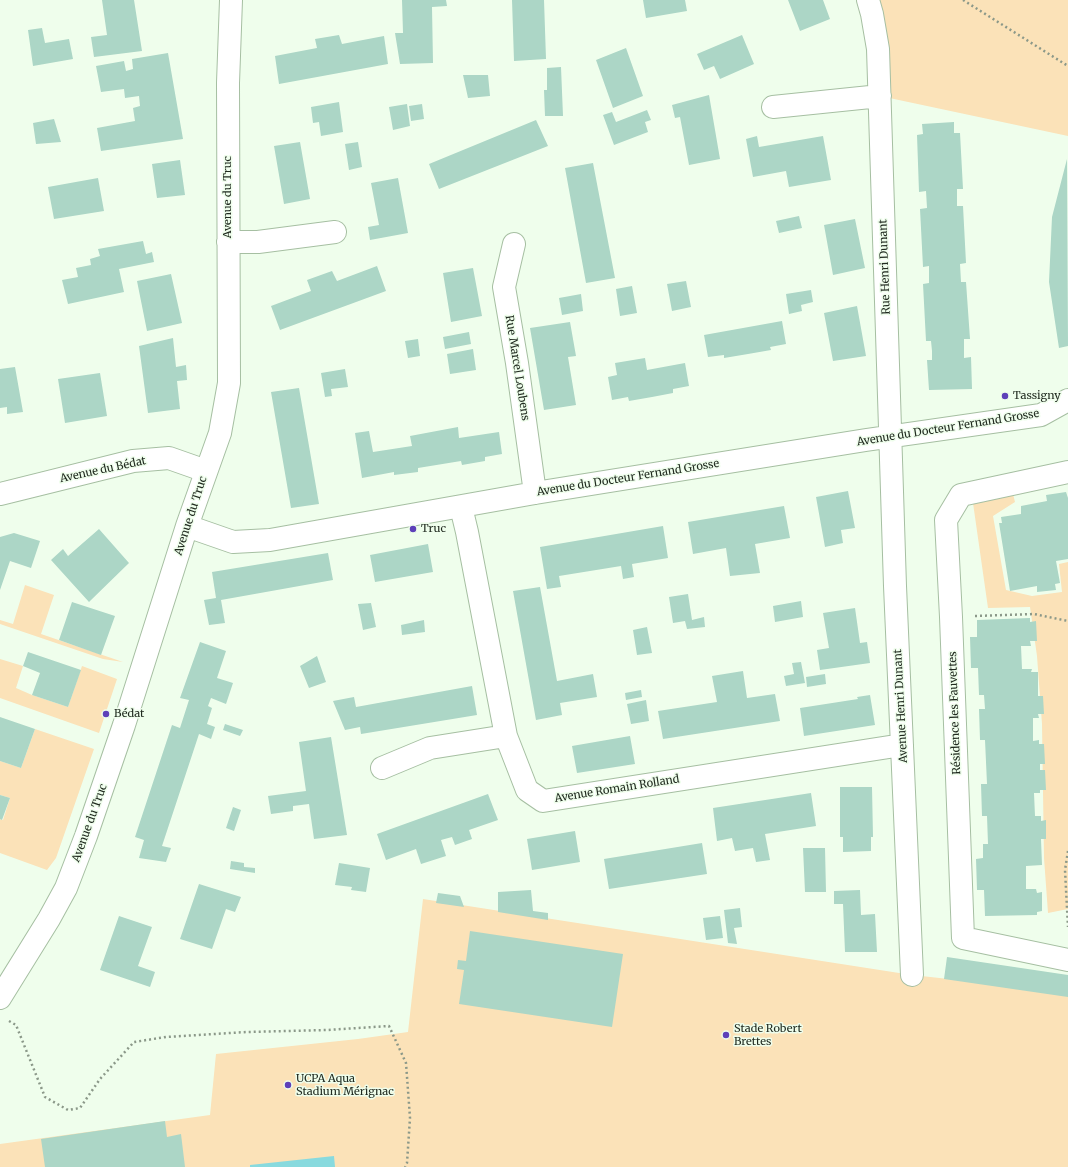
<!DOCTYPE html>
<meta charset="utf-8">
<style>
body{margin:0}
canvas{display:block;background:#effeec}
</style>
<canvas width="1068" height="1167"></canvas>
<script>
const c = document.querySelector('canvas').getContext('2d');
c.lineJoin = 'round';
function fillPath(path, color) {
  c.fillStyle = color;
  c.fill(path, 'evenodd');
}
function poly(rows) {
  const path = new Path2D();
  for (const r of rows) {
    path.moveTo(r[0], r[1]);
    for (let i = 2; i < r.length; i += 2) path.lineTo(r[i], r[i + 1]);
  }
  return path;
}
function stroke(path, color, width, dash) {
  c.strokeStyle = color;
  c.lineWidth = width;
  c.lineCap = dash ? 'butt' : 'round';
  c.setLineDash(dash || []);
  c.stroke(path);
}
function drawText(font, color, halo, rows, align = 'center') {
  c.font = font + ' Merriweather,serif';
  c.lineWidth = 3;
  c.setLineDash([]);
  c.textBaseline = 'middle';
  c.strokeStyle = halo;
  c.fillStyle = color;
  for (const [text, x, y, turn = 0] of rows) {
    c.save();
    c.translate(x, y);
    c.rotate((+turn || 0) * Math.PI / 180);
    c.textAlign = isNaN(turn) ? turn : align;
    if (halo) c.strokeText(text, 0, 0);
    c.fillText(text, 0, 0);
    c.restore();
  }
}
fillPath(poly([
 [868,0,1068,0,1068,136,880,96],
 [1013,494,1015,502,993,516,1006,590,1032,596,1062,592,1059,564,1068,562,1068,909,1048,913,1044,858,1042,724,1037,656,1030,607,988,608,973,503],
 [25,585,54,595,41,634,123,662,103,659,0,624,0,620,13,624],
 [0,659,23,666,16,688,32,695,68,707,82,666,117,679,99,733,0,698],
 [35,729,94,749,56,858,47,870,0,853,0,819,3,820,10,798,0,795,0,761,21,768],
 [423,899,912,975,1068,992,1068,1167,0,1167,0,1144,210,1115,216,1054,358,1039,408,1032]
]), '#fbe2b8');
fillPath(poly([
 [334,1156,335,1167,250,1167,250,1165]
]), '#88dade');
fillPath(poly([
 [102,0,134,0,142,51,94,57,91,37,107,35],
 [402,0,446,0,447,6,432,7,433,63,400,64,395,33,403,33],
 [512,0,544,0,546,59,514,61],
 [643,0,685,0,687,11,646,18],
 [788,0,823,0,830,19,800,31],
 [42,28,45,43,69,39,73,59,33,66,28,30],
 [339,35,342,44,384,36,388,64,279,84,275,56,317,48,315,39],
 [742,35,754,64,720,79,714,66,704,70,697,54],
 [626,48,643,96,613,108,596,60],
 [168,53,183,139,101,151,97,128,135,121,133,108,140,106,139,96,125,98,124,89,101,92,96,66,124,61,126,71,133,69,132,59],
 [561,67,563,116,545,116,544,90,547,90,547,68],
 [463,75,488,75,490,96,468,98],
 [709,95,720,159,689,165,680,117,675,118,672,105],
 [339,102,343,132,321,136,319,122,313,123,311,107],
 [407,104,410,126,393,130,389,107],
 [422,104,424,119,411,121,409,106],
 [647,110,651,120,645,122,648,132,614,145,603,115,612,112,616,122],
 [54,119,61,142,36,144,33,123],
 [536,120,548,146,439,189,429,164],
 [954,122,954,133,960,133,963,189,957,189,957,206,963,206,966,263,960,264,961,282,966,282,970,339,964,339,964,358,971,357,972,389,929,390,927,360,932,360,932,351,931,341,926,341,923,284,929,283,929,266,923,267,920,209,927,208,926,191,919,192,917,135,923,134,922,124],
 [757,136,759,147,823,136,831,180,789,187,786,171,753,177,746,139],
 [300,142,310,199,284,204,274,146],
 [358,142,362,167,349,170,345,144],
 [1067,159,1068,346,1059,348,1049,282,1052,217],
 [180,160,185,195,157,198,152,164],
 [593,163,615,278,586,283,565,168],
 [98,178,104,211,54,219,48,187],
 [398,178,408,233,370,240,368,227,379,225,371,183],
 [799,216,802,228,779,233,776,221],
 [855,219,865,268,833,275,824,225],
 [143,241,146,254,152,252,154,262,119,269,124,292,68,304,62,280,78,277,76,268,91,265,90,259,100,256,98,249],
 [377,266,386,291,280,330,271,306,311,291,307,280,332,271,337,281],
 [473,268,482,316,451,322,443,273],
 [171,274,182,323,147,331,137,281],
 [686,281,691,307,672,311,667,284],
 [632,286,637,313,620,316,616,289],
 [811,290,813,302,801,305,802,311,789,314,786,294],
 [581,294,583,311,562,315,559,298],
 [857,306,866,356,833,361,824,313],
 [782,321,786,344,770,347,771,350,748,354,724,358,724,355,708,357,704,335],
 [570,322,576,356,568,357,576,405,544,410,530,328],
 [469,332,471,344,445,349,443,337],
 [173,338,176,367,186,365,187,380,177,381,180,409,148,413,139,346],
 [418,339,420,356,408,358,405,341],
 [473,349,476,370,450,374,447,354],
 [645,358,647,370,685,363,689,386,673,389,673,393,652,397,629,401,628,397,612,400,608,377,617,375,615,363],
 [15,367,23,412,7,414,7,407,0,408,0,369],
 [345,369,348,387,331,389,332,396,325,397,321,373],
 [100,373,107,416,65,423,58,379],
 [299,388,319,504,291,508,271,392],
 [458,427,459,438,499,432,502,454,485,457,485,461,462,465,461,461,418,468,418,472,394,475,394,472,362,478,355,433,369,431,373,452,412,446,410,436],
 [848,491,855,528,841,530,843,543,825,547,816,497],
 [1066,492,1068,498,1068,559,1056,561,1060,583,1055,584,1056,590,1037,592,1037,586,1010,591,999,523,1002,523,1001,517,1021,514,1021,506,1047,501,1046,495],
 [784,506,790,538,755,544,760,573,730,576,726,548,693,554,688,522],
 [663,526,668,558,632,564,634,577,623,579,621,566,559,576,561,587,547,589,540,547],
 [99,529,129,563,89,602,51,560,63,549,68,556],
 [14,533,40,541,31,568,10,561,0,590,0,537],
 [428,544,433,572,375,582,370,555],
 [328,553,333,580,221,600,225,623,209,625,204,600,216,598,212,572],
 [540,587,557,681,593,674,597,697,560,703,562,715,536,720,513,591],
 [688,594,692,620,704,617,705,627,687,629,685,621,673,623,669,597],
 [801,601,803,617,775,622,773,606],
 [72,602,115,616,101,655,59,640],
 [371,603,376,627,363,630,358,604],
 [855,608,860,643,867,642,870,663,820,670,817,650,829,648,823,613],
 [1030,618,1030,622,1036,621,1037,641,1030,641,1031,646,1021,646,1022,669,1032,669,1031,672,1038,672,1038,696,1043,696,1044,714,1038,714,1039,718,1033,718,1033,741,1039,740,1039,744,1044,744,1045,764,1040,764,1040,770,1045,770,1046,790,1040,790,1040,793,1034,793,1035,816,1041,816,1041,821,1046,820,1046,839,1041,839,1042,865,1026,866,1026,889,1036,889,1037,893,1042,892,1042,911,1037,912,1037,915,985,916,984,890,977,890,976,859,983,858,983,844,988,844,987,816,982,816,981,784,987,784,985,740,980,740,979,709,985,709,984,695,979,695,978,668,971,668,970,637,977,637,977,620],
 [424,620,425,632,402,635,401,625],
 [647,627,652,653,637,655,633,630],
 [200,642,226,651,217,678,233,683,226,704,211,698,208,706,212,708,207,724,215,727,211,739,199,734,162,846,171,848,166,862,139,858,144,840,135,837,172,725,180,728,189,700,180,698],
 [28,652,81,670,68,707,32,695,40,673,23,666],
 [317,656,326,682,309,688,300,666],
 [801,662,805,683,786,686,784,676,794,674,792,663],
 [743,671,747,698,775,694,780,721,663,739,658,711,717,702,712,676],
 [825,674,826,684,807,687,806,677],
 [472,686,477,715,361,734,360,727,345,730,333,701,354,697,356,707],
 [641,690,642,697,626,700,625,693],
 [870,695,875,725,804,736,800,708,858,699,857,697],
 [646,700,649,721,631,724,627,704],
 [0,717,35,729,21,768,0,761],
 [225,724,243,730,240,736,223,730],
 [630,736,635,764,577,773,572,746],
 [331,737,347,835,314,839,309,804,293,806,293,811,271,814,268,796,306,791,299,742],
 [840,787,872,787,873,837,871,837,871,851,843,852,843,837,840,837],
 [811,793,816,826,765,834,770,860,756,862,753,848,735,851,732,838,717,841,713,808],
 [488,794,498,820,469,830,472,839,455,845,452,837,441,840,446,856,421,864,416,849,386,860,377,834],
 [0,795,10,798,2,820,0,819],
 [233,807,241,810,234,831,226,828],
 [575,831,580,862,532,870,527,839],
 [702,843,707,874,609,889,604,859],
 [803,848,825,848,826,892,805,892],
 [231,861,244,863,244,867,255,868,255,873,230,869],
 [339,863,370,868,366,892,351,890,352,887,335,885],
 [199,884,241,897,235,912,226,909,212,949,180,939],
 [531,890,533,911,548,913,548,920,498,912,498,892],
 [860,890,861,915,875,914,877,952,845,952,843,904,834,904,834,891],
 [438,893,460,896,464,907,436,903],
 [740,908,742,927,734,928,737,944,728,943,724,910],
 [119,916,152,927,138,966,155,972,150,987,100,970],
 [720,916,723,938,706,940,703,918],
 [470,931,623,954,612,1027,459,1004,464,970,457,969,458,960,466,961],
 [947,957,1068,975,1068,997,944,979],
 [165,1121,167,1137,181,1134,185,1167,45,1167,41,1139]
]), '#acd6c6');
const minor = poly([
 [868,0,872,14,878,49,895,586,912,975],
 [773,107,880,96],
 [228,242,258,242,335,232],
 [514,244,504,287,517,363,535,493],
 [1068,472,961,495,946,520,951,617,963,938,1068,960],
 [0,494,133,461,169,458,206,471],
 [461,507,467,532,506,736,527,790,543,801,902,745],
 [187,526,233,542,270,540,535,493,866,440,1041,415,1068,400],
 [382,768,430,748,506,736],
 [0,998,49,919,66,888,86,836,124,725,187,526,220,433,229,383,228,83,231,0]
]);
stroke(minor, '#a6bfa2', 24);
stroke(poly([
 [963,0,1068,66],
 [975,616,1034,614,1068,621],
 [1068,851,1065,870,1068,927],
 [9,1021,16,1025,45,1097,68,1110,80,1108,100,1079,134,1042,166,1037,246,1032,327,1030,389,1026,406,1063,410,1118,407,1163,405,1167]
]), '#8b9889', 2.5, [2, 3]);
stroke(minor, '#fff', 22);
for (const [x, y, r, color] of [
 [1005,396,4,"#5d40b9"],
 [413,529,4,"#5d40b9"],
 [106,714,4,"#5d40b9"],
 [726,1035,4,"#5d40b9"],
 [288,1085,4,"#5d40b9"]
]) {
  const dot = new Path2D();
  dot.arc(x, y, r, 0, 2 * Math.PI);
  c.fillStyle = color;
  c.fill(dot);
  stroke(dot, '#effeec', 1.5);
}
drawText('11px', '#212b20', '#effeec', [
 ["Avenue du Truc",228,197,-90],
 ["Rue Henri Dunant",885,267,-92],
 ["Rue Marcel Loubens",517,368,81],
 ["Avenue du Docteur Fernand Grosse",948,428,-9],
 ["Avenue du Bédat",103,470,-12],
 ["Avenue du Docteur Fernand Grosse",628,478,-9],
 ["Avenue du Truc",191,516,-72],
 ["Avenue Henri Dunant",901,706,-93],
 ["Résidence les Fauvettes",955,713,-92],
 ["Avenue Romain Rolland",617,789,-9],
 ["Avenue du Truc",90,823,-70]
]);
drawText('11px', '#212b20', '#effeec', [
 ["Tassigny",1013,396],
 ["Truc",421,529],
 ["Bédat",114,714],
 ["Stade Robert",734,1029],
 ["Brettes",734,1042],
 ["UCPA Aqua",296,1079],
 ["Stadium Mérignac",296,1092]
], 'left');
</script>
